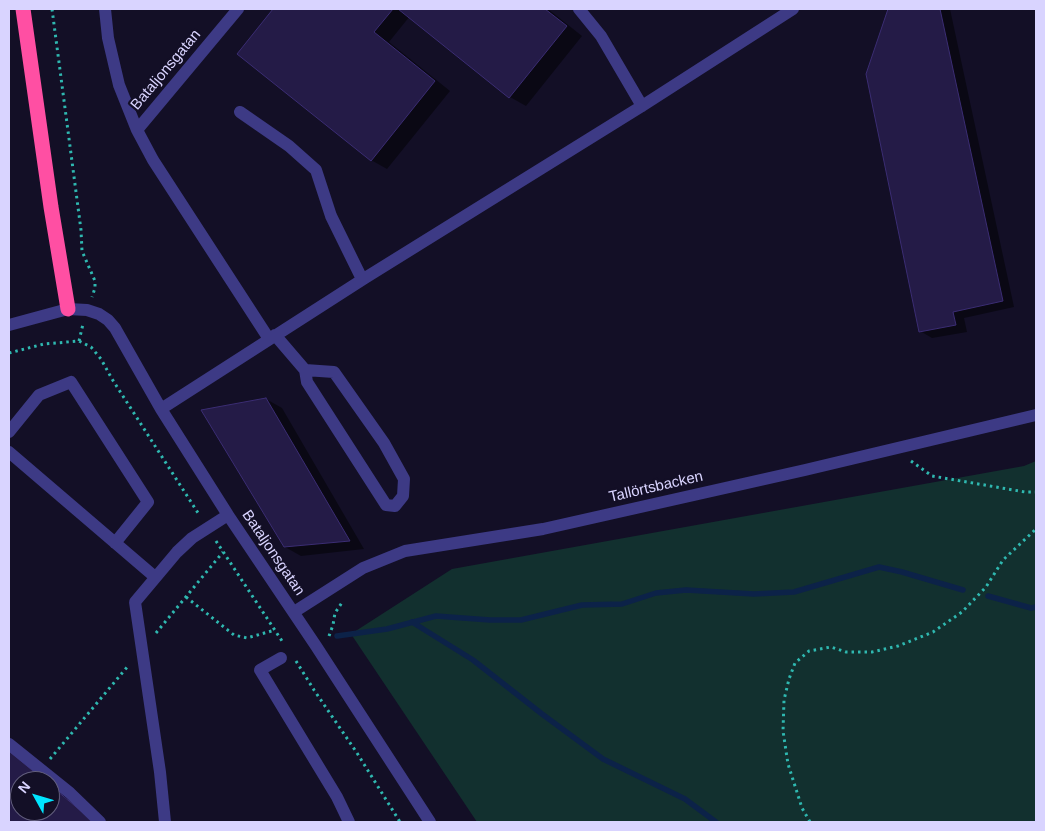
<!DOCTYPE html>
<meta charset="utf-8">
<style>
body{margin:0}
#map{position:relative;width:1045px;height:831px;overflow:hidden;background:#130f26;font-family:Arial,sans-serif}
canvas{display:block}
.frame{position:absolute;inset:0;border:10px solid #d9d4ff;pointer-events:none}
.north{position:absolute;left:10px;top:771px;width:50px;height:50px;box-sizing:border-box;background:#130f26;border:1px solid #625e7d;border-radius:50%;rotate:309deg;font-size:14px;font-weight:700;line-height:20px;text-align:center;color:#d9d4ff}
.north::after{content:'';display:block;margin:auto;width:18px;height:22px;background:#00e5ff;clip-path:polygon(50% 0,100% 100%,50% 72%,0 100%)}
</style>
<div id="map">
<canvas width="1045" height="831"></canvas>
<div class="frame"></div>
<div class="north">N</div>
</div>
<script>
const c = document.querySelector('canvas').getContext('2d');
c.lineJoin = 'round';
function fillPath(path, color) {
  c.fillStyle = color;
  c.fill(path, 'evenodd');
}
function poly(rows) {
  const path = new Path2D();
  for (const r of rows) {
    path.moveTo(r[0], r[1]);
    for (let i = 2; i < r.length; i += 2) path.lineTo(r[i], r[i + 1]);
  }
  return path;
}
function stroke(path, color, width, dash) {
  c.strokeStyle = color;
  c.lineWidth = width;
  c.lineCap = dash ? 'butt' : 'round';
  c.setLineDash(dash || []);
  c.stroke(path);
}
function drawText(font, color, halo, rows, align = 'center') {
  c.font = font + ' Arial,sans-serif';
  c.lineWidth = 4.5;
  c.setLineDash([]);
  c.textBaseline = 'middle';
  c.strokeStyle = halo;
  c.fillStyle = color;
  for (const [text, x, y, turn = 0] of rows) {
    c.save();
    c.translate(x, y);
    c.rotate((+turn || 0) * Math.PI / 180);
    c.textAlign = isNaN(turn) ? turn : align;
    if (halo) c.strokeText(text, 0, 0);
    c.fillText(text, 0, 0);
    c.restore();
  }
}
fillPath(poly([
 [1036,461,1036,822,477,822,351,634,452,569,1024,466]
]), '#12302f');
fillPath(poly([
 [275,9,548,9,582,36,526,106,510,97,410,16,389,42,450,91,387,169,371,160,239,53],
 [889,9,950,9,1014,307,964,318,967,332,932,338,920,331,867,74],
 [266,399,282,408,364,549,301,556,285,547],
 [9,749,48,781,20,781,20,811,50,811,50,783,98,822,9,822]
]), '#0007');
stroke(poly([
 [988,596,1031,608,1036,607],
 [412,622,473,660,542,714,603,759,685,799,716,822],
 [337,636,387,629,436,616,490,620,521,620,582,605,622,604,656,593,686,590,754,594,794,592,879,567,902,572,963,590]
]), '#0c2248', 5.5);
const building = poly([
 [273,9,393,9,374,32,435,81,371,161,237,54,273,9],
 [398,9,545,9,567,26,509,98,398,9],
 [888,9,940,9,1003,301,953,312,956,325,919,332,866,74,888,9],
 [266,398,350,541,284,547,201,410,266,398],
 [9,751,45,781,20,781,20,811,50,811,50,785,94,822,9,822,9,751]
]);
fillPath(building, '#241b47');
stroke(building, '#3b2d73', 1);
stroke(poly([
 [52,9,81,230,82,251,95,281,95,288,92,297],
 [79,341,83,324],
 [9,353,44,344,79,341,91,347,101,359,112,379,200,516],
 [911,461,932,476,1025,492,1036,492],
 [216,541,284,644],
 [186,597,234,635,247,638,275,630],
 [156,633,223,552],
 [329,636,333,625,335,613,343,601],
 [296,661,314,690,357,753,400,822],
 [50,759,128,666],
 [810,822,802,808,788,764,783,731,784,700,789,679,795,663,809,651,831,647,846,652,872,652,898,646,933,632,962,612,986,587,1003,560,1036,529]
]), '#2fb8b0', 3, [2.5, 4]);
stroke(poly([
 [105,9,108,38,119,85,137,130],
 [238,9,137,130,153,160,269,339],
 [579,9,601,36,642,106],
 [240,112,289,146,316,170,331,216,362,279],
 [9,325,68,309,87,310,99,314,108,320,115,328,161,409,228,515,316,646,430,822],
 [275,335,305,370,334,372,384,443,404,479,403,496,395,506,386,505,307,382,305,370],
 [161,409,365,278,642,106,793,9],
 [9,432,39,395,71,382,148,502,115,543],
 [9,452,155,577],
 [294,612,363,568,405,551,543,529,805,470,1036,415],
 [281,658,260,670,337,797,349,822],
 [9,744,70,793,100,822],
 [165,822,160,772,135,602,177,552,192,538,228,515]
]), '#3d3a85', 12);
stroke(poly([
 [23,9,51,207,68,309]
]), '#ff4fa3', 15);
drawText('15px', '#d9d4ff', '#130f26', [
 ["Bataljonsgatan",166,70,-50],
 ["Tallörtsbacken",656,487,-13],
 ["Bataljonsgatan",273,553,56]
]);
</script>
